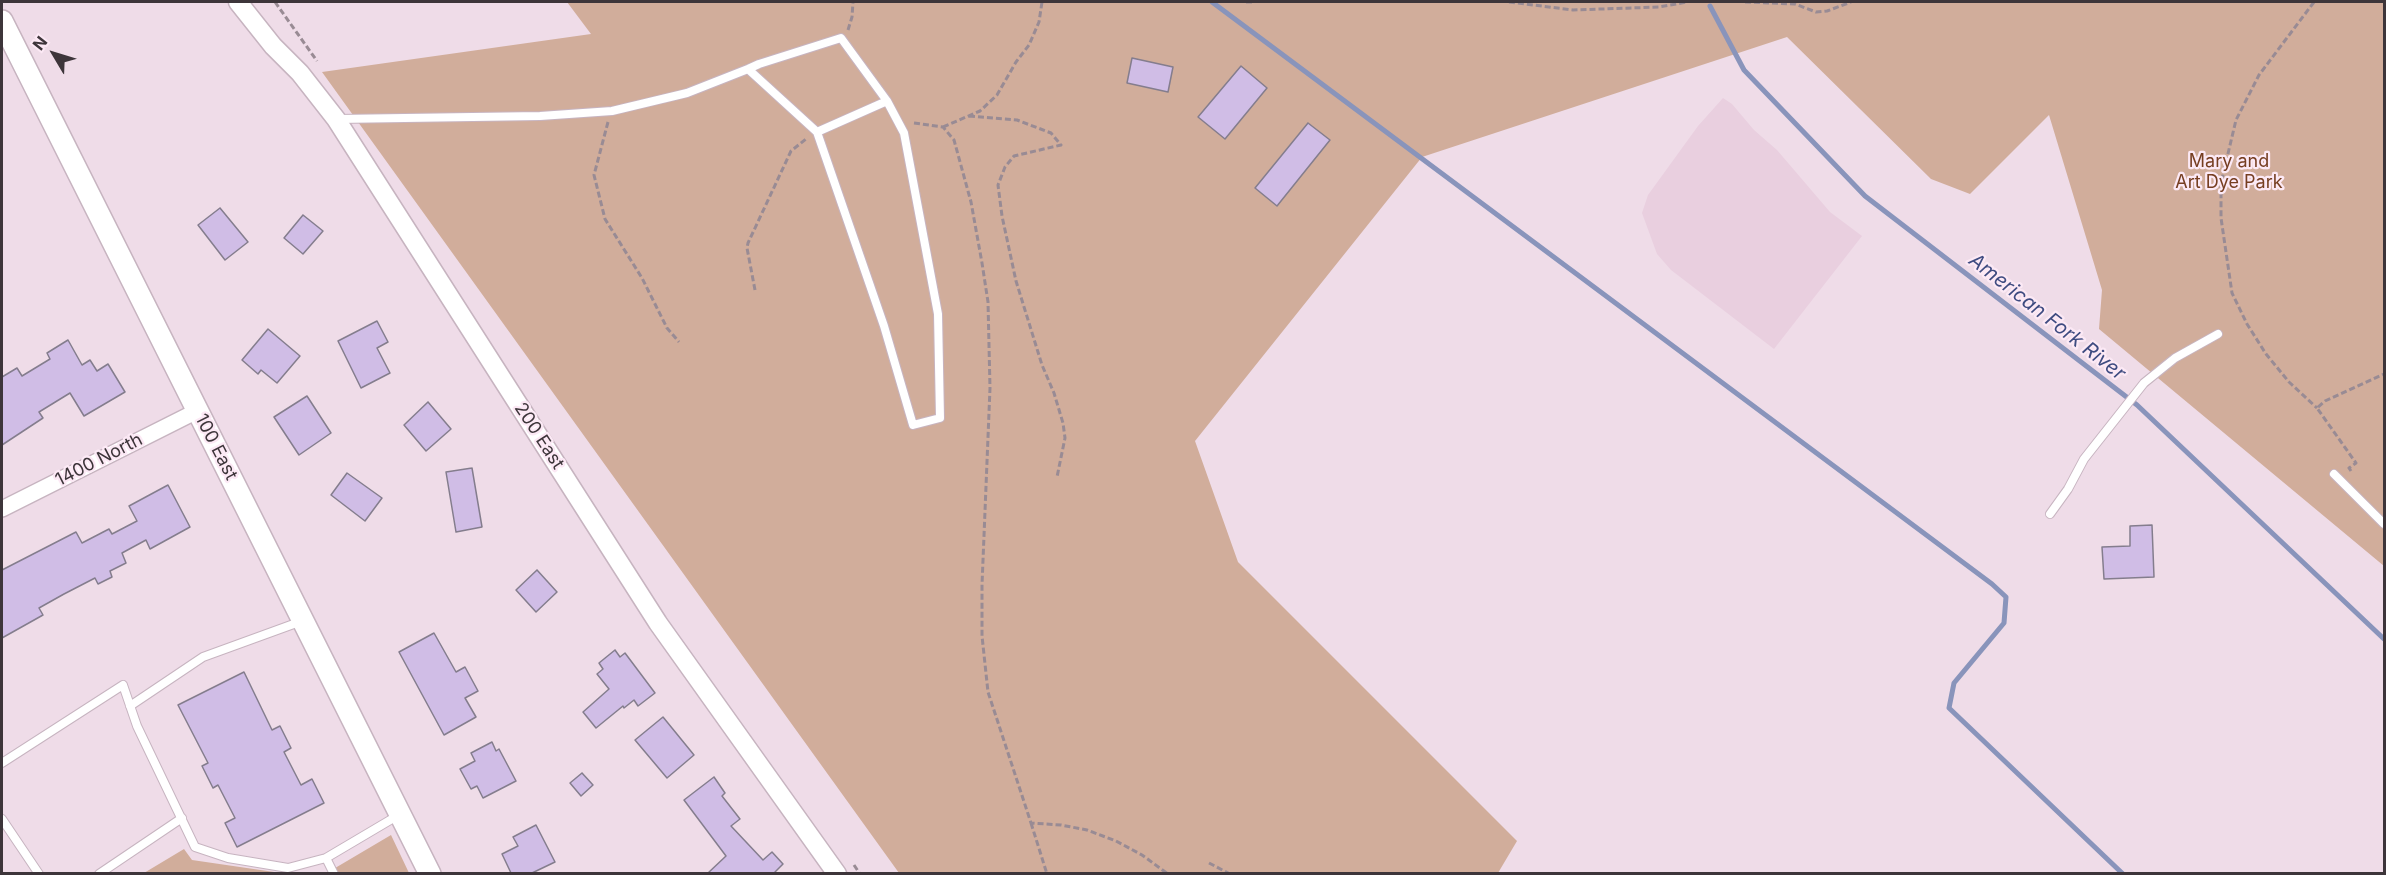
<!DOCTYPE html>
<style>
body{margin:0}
#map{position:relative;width:2386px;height:875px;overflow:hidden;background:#efdce8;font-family:Inter,sans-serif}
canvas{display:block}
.frame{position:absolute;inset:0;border:3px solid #3d353a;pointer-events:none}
.north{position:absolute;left:24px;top:24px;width:60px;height:60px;-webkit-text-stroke:4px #fce9f5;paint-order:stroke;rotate:308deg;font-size:16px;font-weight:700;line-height:24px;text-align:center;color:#3d353a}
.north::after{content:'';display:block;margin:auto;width:21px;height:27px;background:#3d353a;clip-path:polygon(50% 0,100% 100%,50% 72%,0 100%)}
</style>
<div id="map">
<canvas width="2386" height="875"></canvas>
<div class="frame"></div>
<div class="north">N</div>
</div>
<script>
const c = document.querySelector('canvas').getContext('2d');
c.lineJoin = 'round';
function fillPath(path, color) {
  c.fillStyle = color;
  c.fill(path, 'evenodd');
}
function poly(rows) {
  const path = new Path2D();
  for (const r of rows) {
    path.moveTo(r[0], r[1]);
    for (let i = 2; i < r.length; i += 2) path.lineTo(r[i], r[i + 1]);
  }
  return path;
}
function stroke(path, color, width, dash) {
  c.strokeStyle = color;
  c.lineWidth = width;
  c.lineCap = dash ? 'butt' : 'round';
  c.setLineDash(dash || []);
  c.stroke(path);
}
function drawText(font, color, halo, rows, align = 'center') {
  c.font = font + ' Inter,sans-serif';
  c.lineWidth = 4.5;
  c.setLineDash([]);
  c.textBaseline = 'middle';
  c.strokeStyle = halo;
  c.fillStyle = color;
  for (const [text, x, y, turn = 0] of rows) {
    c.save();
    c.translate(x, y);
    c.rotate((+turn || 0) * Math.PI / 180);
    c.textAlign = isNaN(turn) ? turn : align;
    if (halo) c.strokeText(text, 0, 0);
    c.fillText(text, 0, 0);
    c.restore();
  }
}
fillPath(poly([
 [1723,98,1732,104,1754,130,1777,150,1830,212,1862,236,1774,349,1671,270,1657,254,1642,213,1648,195,1698,126]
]), '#e9cfdf');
fillPath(poly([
 [567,2,2384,2,2384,566,2099,329,2102,290,2049,115,1970,194,1931,179,1787,37,1422,157,1195,441,1238,562,1517,841,1498,873,899,873,322,72,591,34],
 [391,835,409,873,325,874],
 [184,849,192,860,281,873,144,873]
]), '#d1ad9b');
stroke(poly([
 [1212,2,1992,584,2006,597,2004,623,1954,683,1949,708,2123,874],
 [1710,6,1744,70,1865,196,2137,405,2384,639]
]), '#8994bb', 5);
const building = poly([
 [1132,58,1173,67,1168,92,1127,83,1132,58],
 [1241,66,1267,88,1225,139,1198,117,1241,66],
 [1308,123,1330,140,1277,206,1255,188,1308,123],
 [220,208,248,242,225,260,198,225,220,208],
 [303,215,323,231,303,254,284,238,303,215],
 [377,321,388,342,377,348,390,373,361,388,338,341,377,321],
 [268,329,300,356,277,383,261,370,258,374,242,360,268,329],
 [68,340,82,365,90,360,97,371,108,364,125,392,84,416,70,393,39,412,43,418,2,445,2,377,17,368,22,376,50,359,47,353,68,340],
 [307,396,331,433,299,455,274,417,307,396],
 [428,402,451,429,426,451,404,425,428,402],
 [472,468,482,527,456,532,446,472,472,468],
 [347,473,382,498,365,521,331,495,347,473],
 [168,485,190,527,150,549,146,540,122,553,126,563,110,571,112,577,98,584,95,578,64,594,39,608,43,615,2,638,2,570,76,532,82,543,109,529,112,534,137,521,129,506,168,485],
 [2152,525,2154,577,2104,579,2102,547,2130,546,2130,526,2152,525],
 [537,570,557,592,536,612,516,590,537,570],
 [434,633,456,672,465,667,478,691,465,698,476,717,444,735,399,652,434,633],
 [615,650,620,657,625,653,655,693,638,706,634,700,624,708,623,706,596,728,583,712,609,689,597,674,603,669,599,663,615,650],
 [244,672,272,730,280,726,291,748,284,752,301,785,312,779,324,803,237,847,225,823,235,818,218,785,213,788,202,766,208,763,178,705,244,672],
 [663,717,694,755,667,778,635,740,663,717],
 [492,742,496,751,499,749,516,781,483,798,477,786,471,789,460,769,475,761,471,753,492,742],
 [582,773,593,785,581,796,570,783,582,773],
 [714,777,725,793,722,796,740,819,731,826,763,860,772,852,783,864,775,872,776,873,708,873,726,856,684,800,714,777],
 [536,825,555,862,532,873,511,873,502,854,518,846,513,837,536,825]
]);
fillPath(building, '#d0bde6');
stroke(building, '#847d8d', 1.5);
const service = poly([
 [337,119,540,116,612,111,687,93,748,69,759,64,841,38,887,101,817,132,748,69],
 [817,132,884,326,913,425,940,418,938,314,904,133,887,101],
 [2334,474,2384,524],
 [2050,514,2068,489,2084,459,2144,383,2175,358,2218,334],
 [130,706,203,657,302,621],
 [2,763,123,685,137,726,195,847,228,858,288,868,326,858,334,874],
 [2,819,39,874],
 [326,858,397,816],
 [99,874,182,818]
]);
const minor = poly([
 [2,509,197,411]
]);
const tertiary = poly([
 [238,2,273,46,300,73,336,119,658,623,837,874]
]);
const secondary = poly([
 [2,21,430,874]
]);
stroke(service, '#c7b4c0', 10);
stroke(minor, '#c7b4c0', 18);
stroke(tertiary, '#c7b4c0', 21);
stroke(secondary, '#c7b4c0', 24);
stroke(poly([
 [275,2,317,61],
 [1246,2,1252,2],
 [1509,2,1573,10,1659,7,1687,2],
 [1745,2,1795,4,1816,12,1827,11,1851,2],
 [2314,2,2259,75,2236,120,2221,183,2221,218,2232,293,2247,324,2266,354,2289,382,2317,408],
 [848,30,852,17,853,2],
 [969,116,1017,120,1051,133,1061,145,1014,156,1005,167,998,185,1002,216,1016,281,1042,365,1054,393,1063,423,1065,438,1057,477],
 [608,122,594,175,605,219,642,278,667,328,679,342],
 [914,123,943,127,954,140,971,202,982,263,988,302,990,388,982,585,982,636,988,692,1031,823,1061,825,1087,830,1116,841,1142,855,1168,874],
 [943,127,980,111,997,95,1016,62,1029,45,1039,22,1042,2],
 [755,290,747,248,748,243,791,151,806,139],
 [2351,471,2349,468,2356,463,2317,408,2325,401,2384,374],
 [1031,823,1047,874],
 [1209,863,1230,874],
 [854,865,860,874]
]), '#998b94', 3, [6, 3]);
stroke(service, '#fff', 8);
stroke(minor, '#fff', 15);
stroke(tertiary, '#fff', 18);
stroke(secondary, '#fff', 21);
drawText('18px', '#763e21', '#fce9f5', [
 ["Mary and",2229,162],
 ["Art Dye Park",2229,183]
]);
drawText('18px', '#3d353a', '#fce9f5', [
 ["200 East",539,436,57],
 ["100 East",216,447,63],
 ["1400 North",99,460,-27]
]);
drawText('italic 20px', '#3e4b80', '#fce9f5', [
 ["American Fork River",2047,317,38]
]);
</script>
